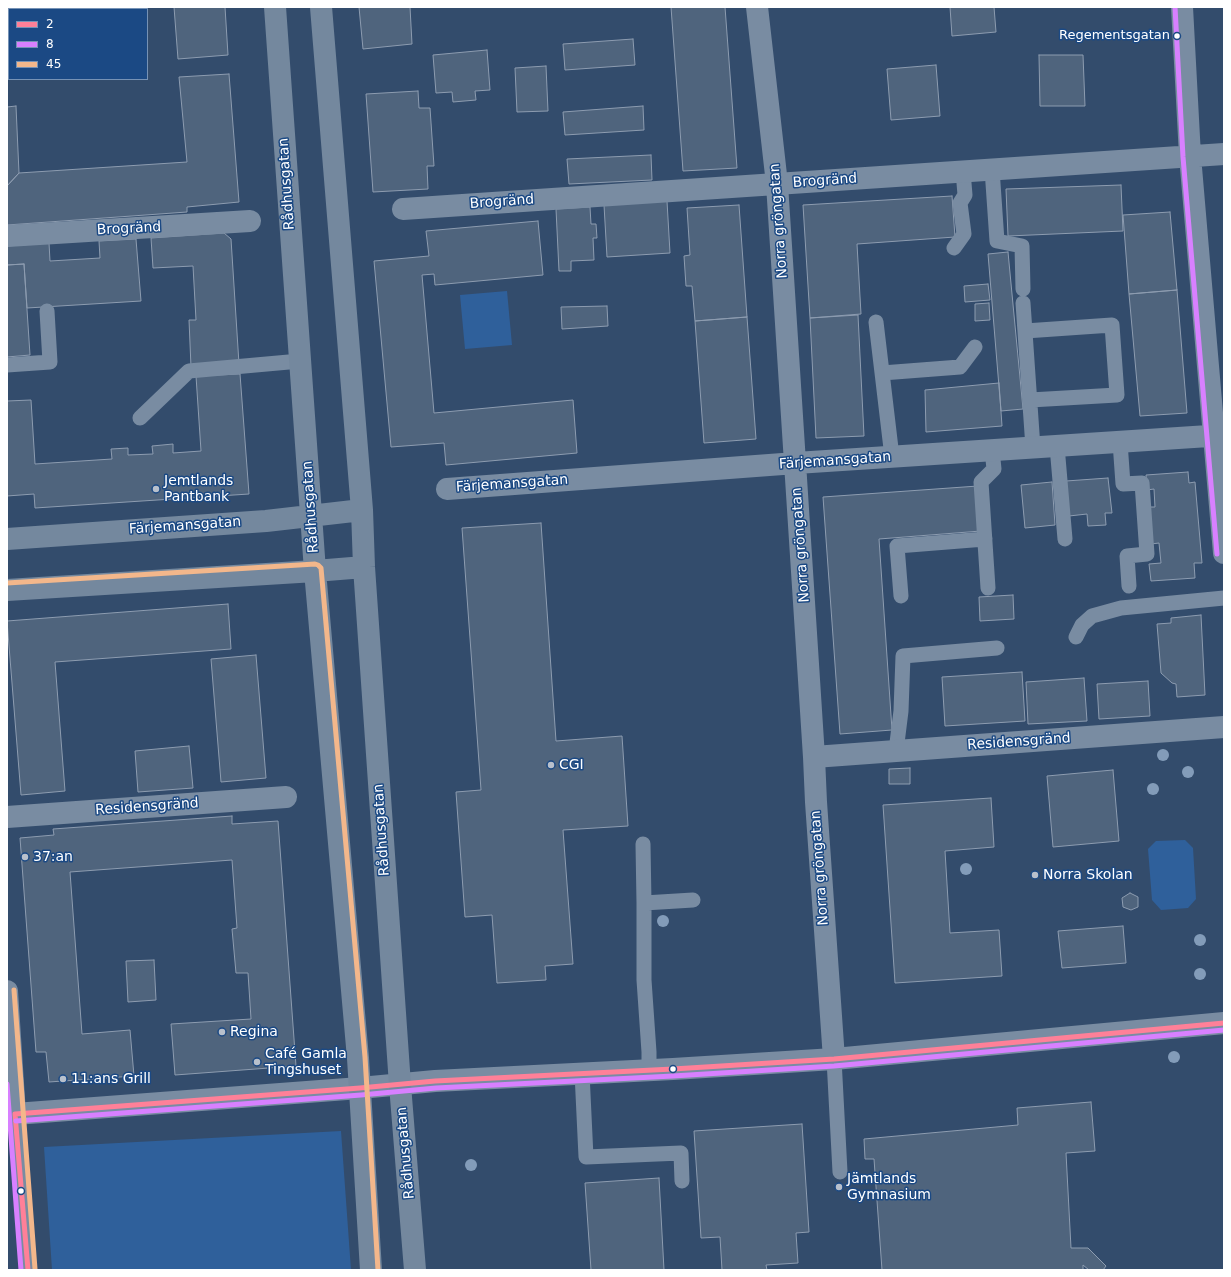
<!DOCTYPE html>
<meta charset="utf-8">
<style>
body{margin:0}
#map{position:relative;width:1231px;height:1277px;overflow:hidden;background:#334c6c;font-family:"DejaVu Sans",sans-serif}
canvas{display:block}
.frame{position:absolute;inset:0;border:8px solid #fff;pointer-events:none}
.legend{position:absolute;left:8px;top:8px;width:140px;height:72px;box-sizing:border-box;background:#1b4984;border:1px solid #7692b5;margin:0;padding:5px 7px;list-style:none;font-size:12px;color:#fff}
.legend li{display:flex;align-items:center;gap:8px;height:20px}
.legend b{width:20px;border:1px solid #7692b5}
</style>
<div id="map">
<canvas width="1231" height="1277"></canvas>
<div class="frame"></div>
<ul class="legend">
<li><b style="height:5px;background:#ff8098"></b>2</li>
<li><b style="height:5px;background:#d880ff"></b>8</li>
<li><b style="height:5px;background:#f3b78b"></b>45</li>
</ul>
</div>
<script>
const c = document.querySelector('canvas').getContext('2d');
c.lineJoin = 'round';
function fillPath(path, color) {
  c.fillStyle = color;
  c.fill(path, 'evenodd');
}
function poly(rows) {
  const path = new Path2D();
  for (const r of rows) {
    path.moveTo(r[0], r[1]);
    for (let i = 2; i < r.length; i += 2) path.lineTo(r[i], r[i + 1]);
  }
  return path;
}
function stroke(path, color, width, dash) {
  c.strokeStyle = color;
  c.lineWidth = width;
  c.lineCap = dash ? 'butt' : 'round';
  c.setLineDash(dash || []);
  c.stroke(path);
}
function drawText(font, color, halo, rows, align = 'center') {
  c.font = font + ' "DejaVu Sans",sans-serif';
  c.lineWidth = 3;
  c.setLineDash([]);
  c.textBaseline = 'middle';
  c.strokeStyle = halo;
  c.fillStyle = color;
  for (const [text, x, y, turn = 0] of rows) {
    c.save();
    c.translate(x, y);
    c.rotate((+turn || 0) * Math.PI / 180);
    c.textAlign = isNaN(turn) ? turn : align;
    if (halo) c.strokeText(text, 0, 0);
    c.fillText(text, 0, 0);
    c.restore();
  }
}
fillPath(poly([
 [507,291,512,345,465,349,460,295],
 [1185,840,1193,848,1196,899,1188,908,1161,910,1152,900,1148,849,1156,841],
 [341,1131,351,1270,52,1270,44,1147]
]), '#2f609b');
const building = poly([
 [174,7,225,7,228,55,178,59,174,7],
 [359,7,410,7,412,44,363,49,359,7],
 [671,7,725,7,737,168,683,171,671,7],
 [950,7,994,7,996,32,952,36,950,7],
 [7,19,9,52,9,67,7,67,7,19],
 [633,39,635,65,565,70,563,44,633,39],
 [487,50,490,90,475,91,476,100,453,102,452,92,436,93,433,55,487,50],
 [1039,55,1083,55,1085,106,1040,106,1039,55],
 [936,65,940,116,891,120,887,69,936,65],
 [546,66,548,111,517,112,515,68,546,66],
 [229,74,239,202,187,207,187,212,7,225,7,186,19,173,187,162,179,77,229,74],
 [418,91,419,108,430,108,434,166,427,166,428,189,373,192,366,94,418,91],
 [16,106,19,173,7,186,7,107,16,106],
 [643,106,644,130,565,135,563,112,643,106],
 [651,155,652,180,569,184,567,159,651,155],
 [1121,185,1123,231,1008,236,1006,189,1121,185],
 [952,196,955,237,857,244,861,314,810,318,803,205,952,196],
 [667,201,670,253,607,257,604,205,667,201],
 [739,205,747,317,695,321,692,286,686,286,684,256,690,255,687,208,739,205],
 [590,207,591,224,596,224,597,238,593,238,594,260,571,261,571,271,559,271,556,209,590,207],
 [1170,212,1177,290,1129,294,1123,215,1170,212],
 [538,221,543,275,435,285,434,274,422,275,434,413,573,400,577,453,446,465,444,443,391,447,374,261,429,256,426,231,538,221],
 [224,233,231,239,239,364,191,367,189,320,196,320,193,266,153,268,151,238,224,233],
 [136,239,141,301,27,308,24,264,7,265,7,246,49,243,50,261,100,258,99,241,136,239],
 [1008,252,1023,409,1001,411,988,254,1008,252],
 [24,264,30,355,7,357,7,265,24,264],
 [988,284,990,300,965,302,964,286,988,284],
 [1177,290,1187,413,1140,416,1129,294,1177,290],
 [989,303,990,320,975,321,975,304,989,303],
 [607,306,608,326,562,329,561,307,607,306],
 [858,315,864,436,816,438,810,318,858,315],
 [747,317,756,439,704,443,695,321,747,317],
 [240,374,249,494,35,508,34,494,7,496,7,401,31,400,35,464,112,459,111,449,128,448,128,455,153,454,152,446,173,444,173,453,201,451,196,376,240,374],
 [999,383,1002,426,926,432,925,390,999,383],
 [1188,472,1189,483,1195,482,1202,563,1194,563,1195,578,1151,581,1149,564,1161,563,1159,543,1151,544,1148,507,1155,507,1154,489,1147,490,1146,475,1188,472],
 [1108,478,1112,513,1105,513,1106,525,1088,526,1087,514,1069,516,1066,481,1108,478],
 [1052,482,1055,525,1025,528,1021,485,1052,482],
 [978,486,981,531,879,539,892,730,840,734,823,497,978,486],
 [541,523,556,741,622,736,628,826,563,830,573,964,545,966,546,980,497,983,492,915,465,917,456,792,481,790,462,528,541,523],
 [1013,595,1014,619,980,621,979,597,1013,595],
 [228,604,231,649,55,662,65,791,21,795,7,621,228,604],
 [1201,615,1205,695,1177,697,1176,684,1172,683,1161,673,1157,624,1171,623,1171,618,1201,615],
 [256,655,266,778,221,782,211,659,256,655],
 [1022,672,1025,721,945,726,942,677,1022,672],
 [1084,678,1087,721,1028,724,1026,682,1084,678],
 [1148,681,1150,716,1099,719,1097,684,1148,681],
 [189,746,193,788,138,792,135,751,189,746],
 [910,768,910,784,889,784,889,769,910,768],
 [1113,770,1119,841,1053,847,1047,776,1113,770],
 [991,798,994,847,945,851,950,933,999,930,1002,976,895,983,883,805,991,798],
 [232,816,232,824,278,821,296,1066,175,1075,171,1024,251,1019,248,973,236,973,232,929,237,928,232,860,70,872,82,1034,130,1030,134,1076,49,1082,46,1052,36,1052,20,838,54,835,53,829,232,816],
 [1130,893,1138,897,1138,907,1131,910,1123,907,1122,898,1130,893],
 [1123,926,1126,963,1062,968,1058,931,1123,926],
 [154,960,156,1000,128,1002,126,961,154,960],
 [1091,1102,1095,1151,1066,1153,1071,1248,1088,1248,1106,1266,1103,1270,1089,1270,1083,1265,1083,1270,882,1270,874,1159,865,1159,864,1139,1018,1125,1017,1108,1091,1102],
 [802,1124,809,1232,796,1233,798,1263,766,1265,767,1270,722,1270,720,1237,701,1238,694,1131,802,1124],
 [659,1178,664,1270,591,1270,585,1183,659,1178]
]);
fillPath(building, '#4f647d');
stroke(building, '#8d9cb0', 1);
stroke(poly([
 [992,169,997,241,1022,246,1023,289],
 [954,248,964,234,960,203,965,195,963,171],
 [1023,303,1033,448],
 [876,322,892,457],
 [1025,331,1112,325,1117,395,1030,400],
 [7,365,50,362,47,311],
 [882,373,960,367,975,347],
 [140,418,189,371,300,361],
 [1120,442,1123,484,1142,483,1147,554,1127,556,1129,586],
 [1057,446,1065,539],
 [988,588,981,482,994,469,992,450],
 [901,596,897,546,985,539],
 [1076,637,1082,625,1092,616,1121,608,1224,598],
 [896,751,901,711,903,656,997,648],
 [643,844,644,903,644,980,649,1052,649,1070],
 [644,903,693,900],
 [834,1059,840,1172],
 [582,1073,586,1157,681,1153,682,1181],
 [15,1114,28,1270]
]), '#798ca2', 15);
stroke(poly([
 [757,7,777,184,814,757,816,802,834,1059],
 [1182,7,1190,156,1224,553],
 [403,209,1224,154],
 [7,236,250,221],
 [447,489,796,463,1224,435],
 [814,757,1224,727],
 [7,817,286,797],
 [7,991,15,1114,360,1088,435,1081,673,1069,834,1059,1224,1023]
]), '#798ca2', 22);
stroke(poly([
 [275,7,315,571,358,1058,371,1270],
 [321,7,362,510,364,567,400,1085,415,1270],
 [7,539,266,521,362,510],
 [7,590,315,571,364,567]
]), '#74889e', 22);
stroke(poly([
 [15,1114,360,1088,435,1081,673,1069,834,1059,1224,1023],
 [15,1114,28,1270]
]), '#ff8098', 5);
stroke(poly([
 [1175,7,1183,157,1217,554],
 [7,1084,21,1270],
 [16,1121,361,1095,436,1088,673,1076,834,1066,1224,1030]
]), '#d880ff', 5);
stroke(poly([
 [7,583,315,564,318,565,321,568,365,1057,378,1270],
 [14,990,35,1269]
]), '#f3b78b', 5);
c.fillStyle = '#839cb9';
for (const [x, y] of [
 [1163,755],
 [1188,772],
 [1153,789],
 [966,869],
 [663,921],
 [1200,940],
 [1200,974],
 [1174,1057],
 [471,1165]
]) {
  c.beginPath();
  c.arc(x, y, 6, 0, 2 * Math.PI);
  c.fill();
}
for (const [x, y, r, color] of [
 [1177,36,3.5,"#fff"],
 [156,489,4,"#b8c0cc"],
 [551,765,4,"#b8c0cc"],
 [25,857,4,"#b8c0cc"],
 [1035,875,4,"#b8c0cc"],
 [222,1032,4,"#b8c0cc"],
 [257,1062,4,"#b8c0cc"],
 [673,1069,3.5,"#fff"],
 [63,1079,4,"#b8c0cc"],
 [839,1187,4,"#b8c0cc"],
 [21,1191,3.5,"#fff"]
]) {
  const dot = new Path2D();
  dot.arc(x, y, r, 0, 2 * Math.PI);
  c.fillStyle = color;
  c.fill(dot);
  stroke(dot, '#1b4984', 1.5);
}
drawText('13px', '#fff', '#1b4984', [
 ["Regementsgatan",1170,36]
], 'right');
drawText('14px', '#fff', '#1b4984', [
 ["Brogränd",825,181,-4],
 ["Rådhusgatan",287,184,-94],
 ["Brogränd",502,202,-4],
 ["Norra gröngatan",779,221,-94],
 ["Brogränd",129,229,-3],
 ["Färjemansgatan",835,461,-4],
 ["Färjemansgatan",512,484,-4],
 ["Rådhusgatan",311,507,-94],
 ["Färjemansgatan",185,526,-4],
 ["Norra gröngatan",801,545,-94],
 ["Residensgränd",1019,742,-4],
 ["Residensgränd",147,807,-4],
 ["Rådhusgatan",382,830,-94],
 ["Norra gröngatan",820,868,-94],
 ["Rådhusgatan",406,1153,-95]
]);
drawText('14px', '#fff', '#1b4984', [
 ["Jemtlands",164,481],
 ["Pantbank",164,497],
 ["CGI",559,765],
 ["37:an",33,857],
 ["Norra Skolan",1043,875],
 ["Regina",230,1032],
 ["Café Gamla",265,1054],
 ["Tingshuset",265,1070],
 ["11:ans Grill",71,1079],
 ["Jämtlands",847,1179],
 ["Gymnasium",847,1195]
], 'left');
</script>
